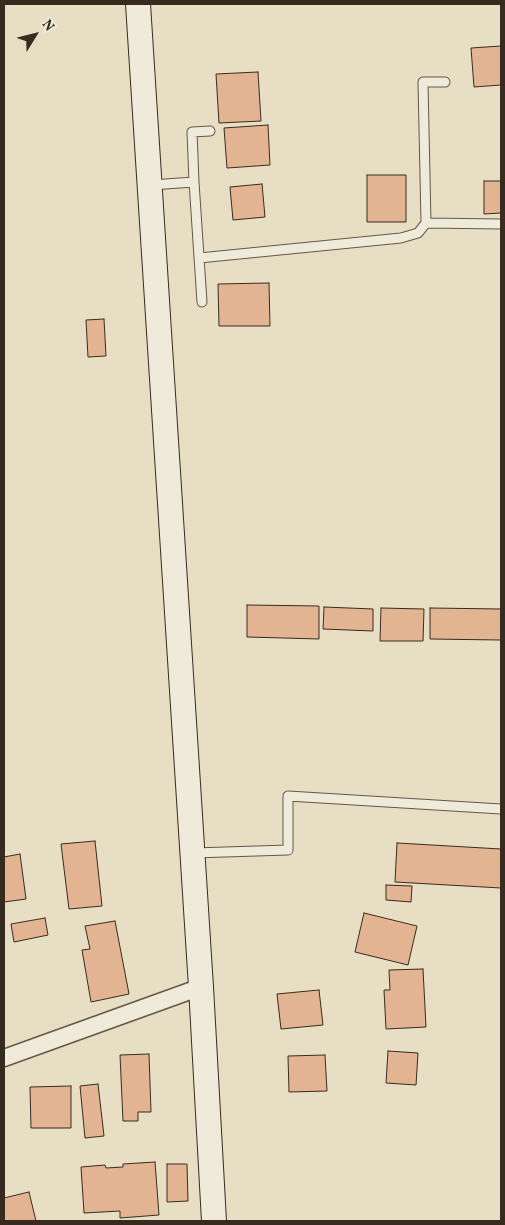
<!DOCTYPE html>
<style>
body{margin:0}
#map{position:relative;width:505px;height:1225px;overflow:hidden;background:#e7dec4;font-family:Vollkorn,serif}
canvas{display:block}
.frame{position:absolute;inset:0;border:5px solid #372b1f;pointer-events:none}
.north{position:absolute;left:10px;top:10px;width:50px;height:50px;-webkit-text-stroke:4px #efead9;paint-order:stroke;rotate:54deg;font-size:14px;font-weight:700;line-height:20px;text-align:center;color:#372b1f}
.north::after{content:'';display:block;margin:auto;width:18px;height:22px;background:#372b1f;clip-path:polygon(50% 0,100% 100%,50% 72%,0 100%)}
</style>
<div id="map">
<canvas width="505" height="1225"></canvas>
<div class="frame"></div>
<div class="north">N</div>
</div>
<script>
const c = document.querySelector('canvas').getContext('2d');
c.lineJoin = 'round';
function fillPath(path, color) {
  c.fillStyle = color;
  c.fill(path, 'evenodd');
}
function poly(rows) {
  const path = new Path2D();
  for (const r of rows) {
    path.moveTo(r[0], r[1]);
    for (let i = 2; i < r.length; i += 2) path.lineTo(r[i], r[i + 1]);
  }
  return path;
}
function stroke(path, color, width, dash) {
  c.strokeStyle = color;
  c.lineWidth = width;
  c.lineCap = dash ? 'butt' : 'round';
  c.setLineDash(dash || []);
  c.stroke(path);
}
const building = poly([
 [501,46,501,85,474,87,471,48,501,46],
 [258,72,261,121,219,123,216,74,258,72],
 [268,125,270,165,227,168,224,128,268,125],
 [367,175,406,175,406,222,367,222,367,175],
 [484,181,501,181,501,213,484,214,484,181],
 [262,184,265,217,233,220,230,187,262,184],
 [269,283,270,326,219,326,218,284,269,283],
 [104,319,106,356,88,357,86,320,104,319],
 [247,605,319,606,319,639,247,637,247,605],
 [324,607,373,609,373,631,323,629,324,607],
 [381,608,424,609,423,641,380,641,381,608],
 [430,608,501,609,501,640,430,639,430,608],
 [95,841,102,906,69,909,61,844,95,841],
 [397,843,501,849,501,888,395,882,397,843],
 [20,854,26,899,4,902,4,857,20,854],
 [386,885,412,886,411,902,386,900,386,885],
 [364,913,417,926,408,965,355,952,364,913],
 [45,918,48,935,14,942,11,924,45,918],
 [115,921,129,994,91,1002,82,950,90,949,85,926,115,921],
 [423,969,426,1027,386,1029,384,990,390,990,389,970,423,969],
 [319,990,323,1025,281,1029,277,994,319,990],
 [388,1051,418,1053,416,1085,386,1083,388,1051],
 [149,1054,151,1112,138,1112,138,1121,123,1121,120,1055,149,1054],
 [325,1055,327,1091,289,1092,288,1056,325,1055],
 [98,1084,104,1136,85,1138,80,1086,98,1084],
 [71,1086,71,1128,31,1128,30,1087,71,1086],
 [155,1162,159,1215,120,1218,120,1211,84,1213,81,1167,105,1165,106,1168,123,1167,123,1164,155,1162],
 [167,1164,187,1164,188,1201,167,1202,167,1164],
 [29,1192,36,1221,4,1221,4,1198,29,1192]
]);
fillPath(building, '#e3b491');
stroke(building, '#372b1f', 1);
const lane = poly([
 [194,182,192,132,210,131],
 [151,185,194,182,202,302],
 [426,223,501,224],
 [199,258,401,238,418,233,426,223,423,82,445,82],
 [193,853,288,850,288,796,501,809]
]);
const street = poly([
 [4,1058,201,987]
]);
const secondary = poly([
 [138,4,201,987,214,1221]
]);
stroke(lane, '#635848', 11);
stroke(street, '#635848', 19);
stroke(secondary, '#372b1f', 26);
stroke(lane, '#efead9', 9);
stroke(street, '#efead9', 16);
stroke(secondary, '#efead9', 24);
</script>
